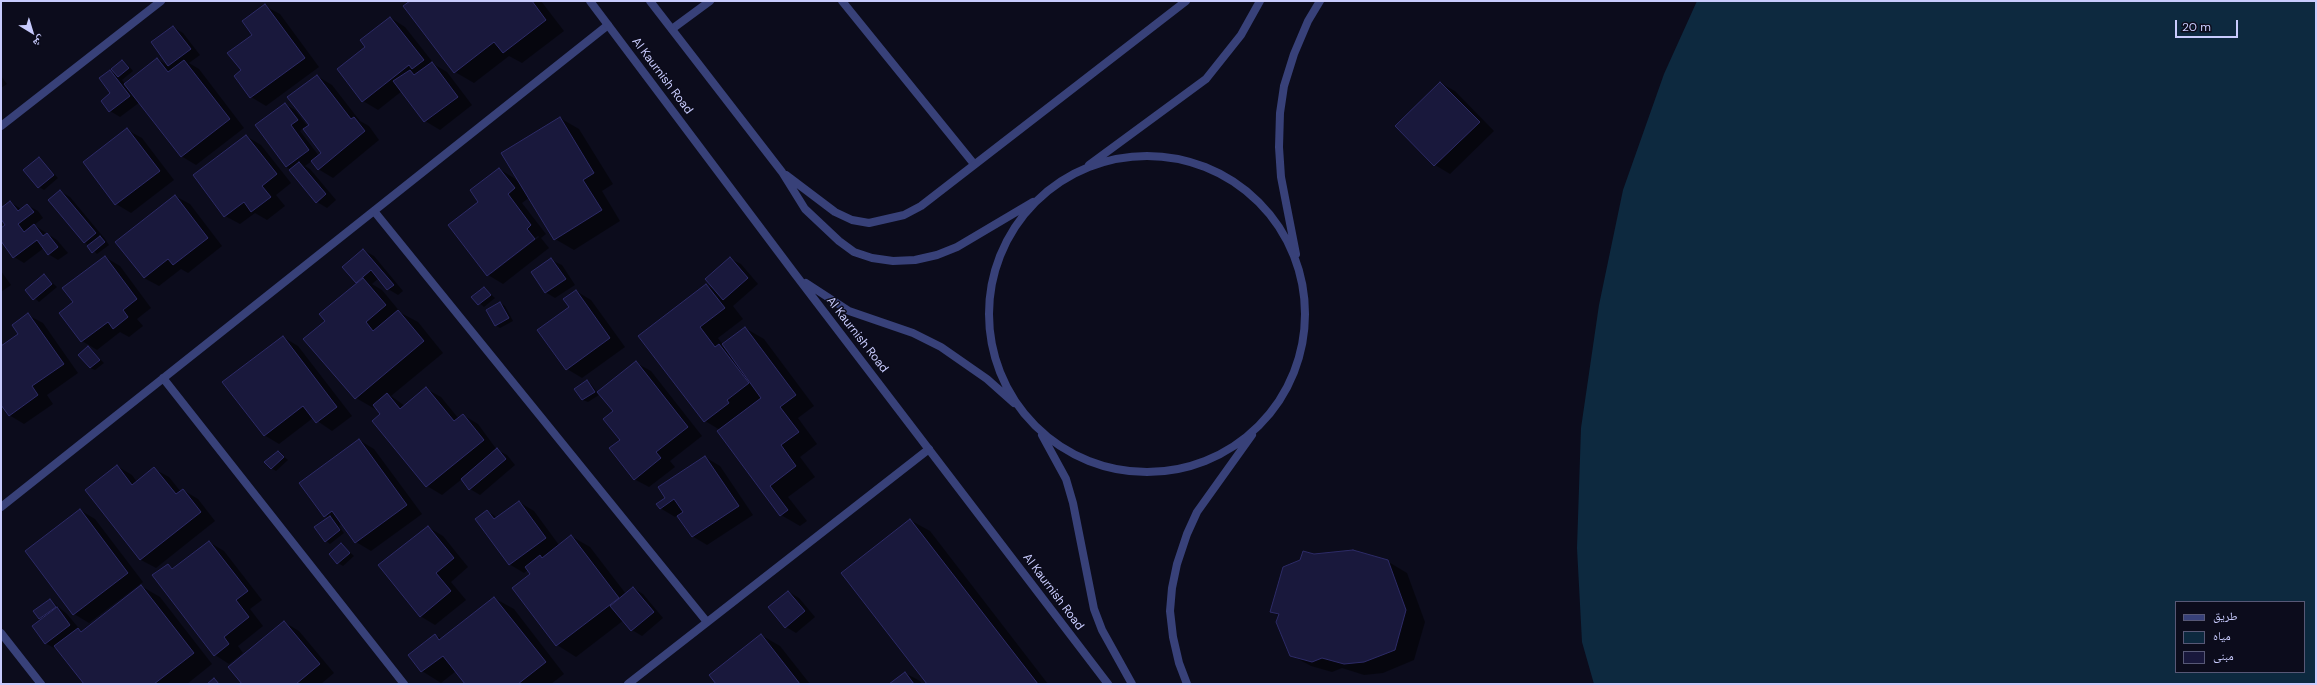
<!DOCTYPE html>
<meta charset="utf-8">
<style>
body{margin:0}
#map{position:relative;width:2317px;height:685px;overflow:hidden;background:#0c0c1c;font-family:"DM Sans","Noto Naskh Arabic",sans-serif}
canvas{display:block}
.frame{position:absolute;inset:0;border:2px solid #c8cbfd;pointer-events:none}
.legend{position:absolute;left:2175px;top:601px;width:130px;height:72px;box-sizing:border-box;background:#0c0c1c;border:1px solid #575876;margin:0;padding:5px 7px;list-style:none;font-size:12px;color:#c8cbfd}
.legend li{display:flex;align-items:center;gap:8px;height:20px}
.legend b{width:20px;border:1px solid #575876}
.north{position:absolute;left:12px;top:12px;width:40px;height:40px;-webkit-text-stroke:3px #0c0c1c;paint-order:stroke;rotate:142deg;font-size:11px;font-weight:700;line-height:16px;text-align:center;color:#c8cbfd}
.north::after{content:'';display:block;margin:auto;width:14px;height:18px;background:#c8cbfd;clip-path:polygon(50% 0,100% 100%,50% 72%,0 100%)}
.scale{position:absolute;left:2175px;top:20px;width:63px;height:18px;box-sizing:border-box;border:2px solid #c8cbfd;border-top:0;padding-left:5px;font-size:12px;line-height:14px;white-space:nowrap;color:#c8cbfd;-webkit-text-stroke:3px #0c0c1c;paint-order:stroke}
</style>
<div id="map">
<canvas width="2317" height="685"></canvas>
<div class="frame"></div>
<ul class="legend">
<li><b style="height:5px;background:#384179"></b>طريق</li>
<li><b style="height:11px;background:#0d293f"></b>مياه</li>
<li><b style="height:11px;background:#19183c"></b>مبنى</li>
</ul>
<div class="north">ش</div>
<div class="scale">20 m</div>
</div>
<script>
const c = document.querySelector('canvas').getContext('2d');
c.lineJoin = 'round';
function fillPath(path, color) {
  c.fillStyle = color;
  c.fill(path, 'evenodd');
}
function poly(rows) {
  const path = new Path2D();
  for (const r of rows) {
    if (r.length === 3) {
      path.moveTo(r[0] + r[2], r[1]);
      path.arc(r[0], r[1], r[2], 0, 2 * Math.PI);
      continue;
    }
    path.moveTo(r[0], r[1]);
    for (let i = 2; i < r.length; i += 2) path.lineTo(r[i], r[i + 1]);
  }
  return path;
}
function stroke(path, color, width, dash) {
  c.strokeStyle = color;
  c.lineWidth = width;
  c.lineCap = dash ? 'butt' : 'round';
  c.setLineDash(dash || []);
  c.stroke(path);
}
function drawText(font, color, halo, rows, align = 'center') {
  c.font = font + ' "DM Sans",sans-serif';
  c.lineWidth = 3;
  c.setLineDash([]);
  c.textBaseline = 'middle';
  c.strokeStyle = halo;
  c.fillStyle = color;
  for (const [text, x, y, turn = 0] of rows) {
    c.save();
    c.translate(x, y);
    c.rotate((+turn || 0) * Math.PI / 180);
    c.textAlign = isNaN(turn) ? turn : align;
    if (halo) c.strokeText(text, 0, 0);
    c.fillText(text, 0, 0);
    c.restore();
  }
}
fillPath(poly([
 [1697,1,2316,1,2316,684,1594,684,1582,642,1577,548,1581,428,1599,305,1623,190,1664,74],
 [2176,602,2304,602,2304,672,2176,672]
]), '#0d293f');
fillPath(poly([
 [404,1,541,1,564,31,522,63,509,56,474,83,455,72,409,3],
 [265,6,280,14,319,67,266,106,251,97,235,76,242,71],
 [391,18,405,27,435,65,447,72,472,105,440,130,425,121,402,91,378,110,363,101,338,69,367,47],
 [173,27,183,33,200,55,189,63,199,69,244,128,196,165,181,156,140,102,120,117,110,111,110,71,116,74,122,61,127,64,133,71,122,80,125,84,157,59,170,67,152,42],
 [1,76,7,84,1,88],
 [317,76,332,85,360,121,369,126,379,140,333,178,318,169,312,161,305,166,310,169,336,200,327,208,317,202,292,170,286,167,285,104,295,110,308,127,310,125],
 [303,128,322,153,319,156,300,131],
 [1440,83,1455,91,1494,131,1450,174,1435,165,1396,126],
 [560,118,579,129,613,184,602,191,620,221,574,250,555,239,530,197,522,203,546,234,541,238,549,248,503,284,488,275,480,202,499,169,514,178,522,185],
 [538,236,539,237,491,274,491,271],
 [127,130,142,138,174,180,131,213,116,204],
 [246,136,261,145,291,183,276,195,285,206,267,220,255,213,240,224,225,216],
 [39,158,58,178,44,190,39,187],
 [60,191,70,197,105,239,109,245,97,254,85,242],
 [175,196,190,204,222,246,188,273,181,269,159,286,144,278],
 [10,202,21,209,27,205,38,211,43,218,34,225,57,240,68,253,58,260,48,254,44,248,24,263,14,257,1,240,1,229,6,225,1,218,1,209],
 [363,250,374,256,403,291,398,295,388,289,379,278,372,284,382,290,401,313,418,322,443,353,391,396,405,406,426,389,441,397,459,419,463,415,478,424,497,450,507,455,515,465,480,495,470,489,462,479,442,495,427,486,373,421,382,415,376,408,375,409,356,398,326,321,358,283],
 [105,257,120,266,151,308,137,319,143,326,129,337,120,332,97,350,82,341,75,302],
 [731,259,741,264,758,284,733,306,743,319,718,338,723,345,745,328,764,339,814,406,798,418,817,444,800,457,815,477,788,497,807,521,800,526,781,515,720,430,705,421,640,336,706,285,715,290],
 [551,260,562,265,575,285,555,298,545,292],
 [1,271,11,285,1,292],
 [44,275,57,287,39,302,26,290],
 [484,288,495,298,484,307,473,297],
 [576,291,591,300,625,347,582,378,567,369,570,308],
 [500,303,505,306,513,321,500,328,495,325],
 [28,315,43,323,78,373,47,395,53,404,24,424,9,415,1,403,1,348,20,334],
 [283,337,298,346,352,416,332,431,313,418,279,444,264,435],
 [88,347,104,363,95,370,90,368],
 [636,363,651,371,702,436,670,461,675,467,649,487,634,479,614,412],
 [587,382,591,384,599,395,588,402,583,400,576,389],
 [359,440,374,449,422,514,371,551,356,542,342,523,339,526,344,533,330,544,326,541,328,518,300,483],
 [278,452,288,460,276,471,271,468],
 [705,457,720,466,753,515,707,545,692,536,678,515,675,517,660,508],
 [117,466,132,475,137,482,154,469,169,477,181,492,183,490,198,499,215,521,156,568,141,560,86,490],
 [519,502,534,511,559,545,571,536,590,547,626,594,633,588,643,594,663,618,642,636,632,630,624,620,576,657,557,645,513,588,531,574,528,570,524,573,509,564,487,511,498,518],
 [80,510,95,519,143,582,89,623,74,614],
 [910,520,930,531,1048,684,928,684],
 [428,527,443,536,468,567,451,582,466,600,435,625,420,616],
 [209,542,224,551,262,600,250,609,263,626,238,646,243,653,229,664,215,655,168,565,174,569],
 [342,545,354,556,343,566,338,563],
 [1314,555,1387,561,1407,573,1425,622,1414,660,1383,673,1364,675,1342,668,1332,672,1311,666,1291,655,1279,616,1271,611,1301,561],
 [141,586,160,597,212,664,187,684,86,684,57,648,56,649,45,643,42,620,35,611,50,600,67,614,82,632],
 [789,592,799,598,815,617,796,633,786,627],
 [494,598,514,609,564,674,551,684,466,684,456,671,441,683,422,671,409,655,435,635,442,639],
 [284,622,299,631,334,673,321,684,243,684],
 [761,635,780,646,810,684,717,684],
 [905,673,920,681,922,684,890,684]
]), '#0007');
const building = poly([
 [410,1,532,1,546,20,503,53,494,42,454,73,403,6,410,1],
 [265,4,305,58,250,98,234,76,241,70,227,53,252,35,242,21,265,4],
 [390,17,424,60,412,69,409,65,362,102,337,69,365,47,360,40,390,17],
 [173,26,191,49,168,66,151,42,173,26],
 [157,58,168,72,184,60,230,119,181,157,124,84,157,58],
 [122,60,129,68,118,77,111,69,122,60],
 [432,62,458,97,424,122,393,81,410,70,414,75,432,62],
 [110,70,130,96,109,112,101,101,110,93,99,78,110,70],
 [317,75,351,119,354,117,365,131,318,170,311,161,321,153,303,129,309,125,287,97,317,75],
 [1440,82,1480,122,1434,166,1395,126,1440,82],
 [285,103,298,120,291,125,309,150,286,167,255,125,285,103],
 [560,117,594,173,583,180,602,210,554,240,501,153,560,117],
 [127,128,160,171,115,205,83,162,127,128],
 [246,135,277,174,262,186,271,197,251,212,244,202,224,217,193,175,246,135],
 [39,157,54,175,38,188,23,170,39,157],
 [299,162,326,194,316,203,289,170,299,162],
 [499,168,515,188,508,194,531,225,527,229,535,239,487,276,448,225,478,202,470,190,499,168],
 [60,190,96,233,84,243,48,200,60,190],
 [175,195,208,238,173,265,168,259,144,278,115,242,175,195],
 [10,201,18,211,27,204,34,212,18,224,24,232,34,224,43,236,47,233,58,247,48,255,37,240,13,258,1,241,1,228,5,225,1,219,1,208,10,201],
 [100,236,105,242,92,253,87,246,100,236],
 [363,249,394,285,387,290,371,270,356,283,342,267,363,249],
 [105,256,137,299,123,310,128,317,113,329,108,322,81,342,59,313,73,302,62,288,105,256],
 [730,257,748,278,723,300,705,279,730,257],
 [551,258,566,279,545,293,531,272,551,258],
 [44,274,52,284,33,300,25,290,44,274],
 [363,278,386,305,366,322,373,331,398,310,424,341,355,399,303,339,325,321,319,314,363,278],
 [706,284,725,308,700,327,715,347,719,344,749,383,727,400,729,403,704,422,638,336,706,284],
 [484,287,491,295,478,305,471,297,484,287],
 [576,290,610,338,566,370,537,330,569,307,563,299,576,290],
 [500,302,509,318,495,326,486,310,500,302],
 [28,313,64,364,32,386,38,395,9,416,1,405,1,346,18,334,12,325,28,313],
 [745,327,796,395,780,407,799,432,781,445,796,466,770,486,788,510,780,516,717,431,761,398,722,344,745,327],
 [283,336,337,407,316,423,303,406,264,436,222,382,283,336],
 [88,346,100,360,90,368,78,355,88,346],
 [636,361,688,427,656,452,661,458,634,480,609,448,620,440,603,419,613,411,597,392,636,361],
 [587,380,595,392,582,400,574,389,587,380],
 [426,387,454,421,463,414,484,440,426,487,372,421,380,414,373,405,387,393,400,409,426,387],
 [359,439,407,505,355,543,332,511,324,517,299,483,359,439],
 [497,448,506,459,469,490,461,479,497,448],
 [278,451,284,457,271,469,264,462,278,451],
 [705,456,739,506,692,537,677,516,683,512,674,499,660,509,656,504,665,498,658,487,705,456],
 [117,465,132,485,154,467,176,494,183,489,201,512,140,560,85,490,117,465],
 [519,501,546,538,509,565,475,519,487,510,494,519,519,501],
 [80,509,128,573,73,615,25,551,80,509],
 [330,516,340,530,325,542,314,527,330,516],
 [910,519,1038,684,927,684,841,573,910,519],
 [428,526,454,558,436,573,451,591,420,617,378,565,428,526],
 [571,535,619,598,556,646,512,588,530,574,525,567,540,555,542,558,571,535],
 [209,541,248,591,236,600,249,617,224,637,229,644,214,656,152,575,168,564,172,569,209,541],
 [341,543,350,553,337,564,329,554,341,543],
 [1353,550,1388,560,1406,610,1395,650,1364,662,1344,664,1322,658,1312,662,1290,656,1276,622,1279,614,1270,612,1283,567,1300,560,1303,551,1314,554,1353,550],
 [141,585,194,653,154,684,84,684,54,646,78,628,81,632,141,585],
 [633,587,654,612,631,631,610,606,633,587],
 [788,591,805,611,785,628,768,607,788,591],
 [494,597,546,662,518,684,465,684,443,656,421,672,408,655,435,634,439,640,494,597],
 [50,599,56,607,39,619,33,611,50,599],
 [57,607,70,625,45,644,32,626,57,607],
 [284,621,320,664,296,684,242,684,228,667,284,621],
 [761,634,800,684,716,684,709,675,761,634],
 [905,672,914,684,889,684,905,672],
 [214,678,219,684,207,684,214,678]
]);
fillPath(building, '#19183c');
stroke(building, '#2d2b67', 1);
stroke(poly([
 [842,1,974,164],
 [672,29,710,1],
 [1,126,161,1],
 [374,211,707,622],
 [163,378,404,684],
 [1,507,608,25],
 [628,684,929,449]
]), '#384179', 8);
stroke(poly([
 [590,1,795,274,1108,684],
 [650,1,782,172,805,209,839,241,854,252,872,258,893,261,915,260,937,255,957,247,1033,202],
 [1147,314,158],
 [1089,165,1206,79,1241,35,1260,1],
 [786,175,835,212,852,220,869,223,904,215,921,206,1186,1],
 [1296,254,1281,177,1279,147,1280,113,1284,86,1294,54,1308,21,1320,1],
 [806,283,849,311,913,333,941,347,987,379,1014,403],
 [1042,435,1066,479,1073,503,1094,609,1102,630,1132,684],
 [1,633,41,684],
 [1187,684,1179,663,1173,637,1170,611,1172,588,1177,564,1187,534,1197,512,1252,435]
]), '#384179', 8);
drawText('12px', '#c8cbfd', '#0c0c1c', [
 ["Al Kaurnish Road",662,76,53],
 ["Al Kaurnish Road",857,335,52],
 ["Al Kaurnish Road",1053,592,53]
]);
</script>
